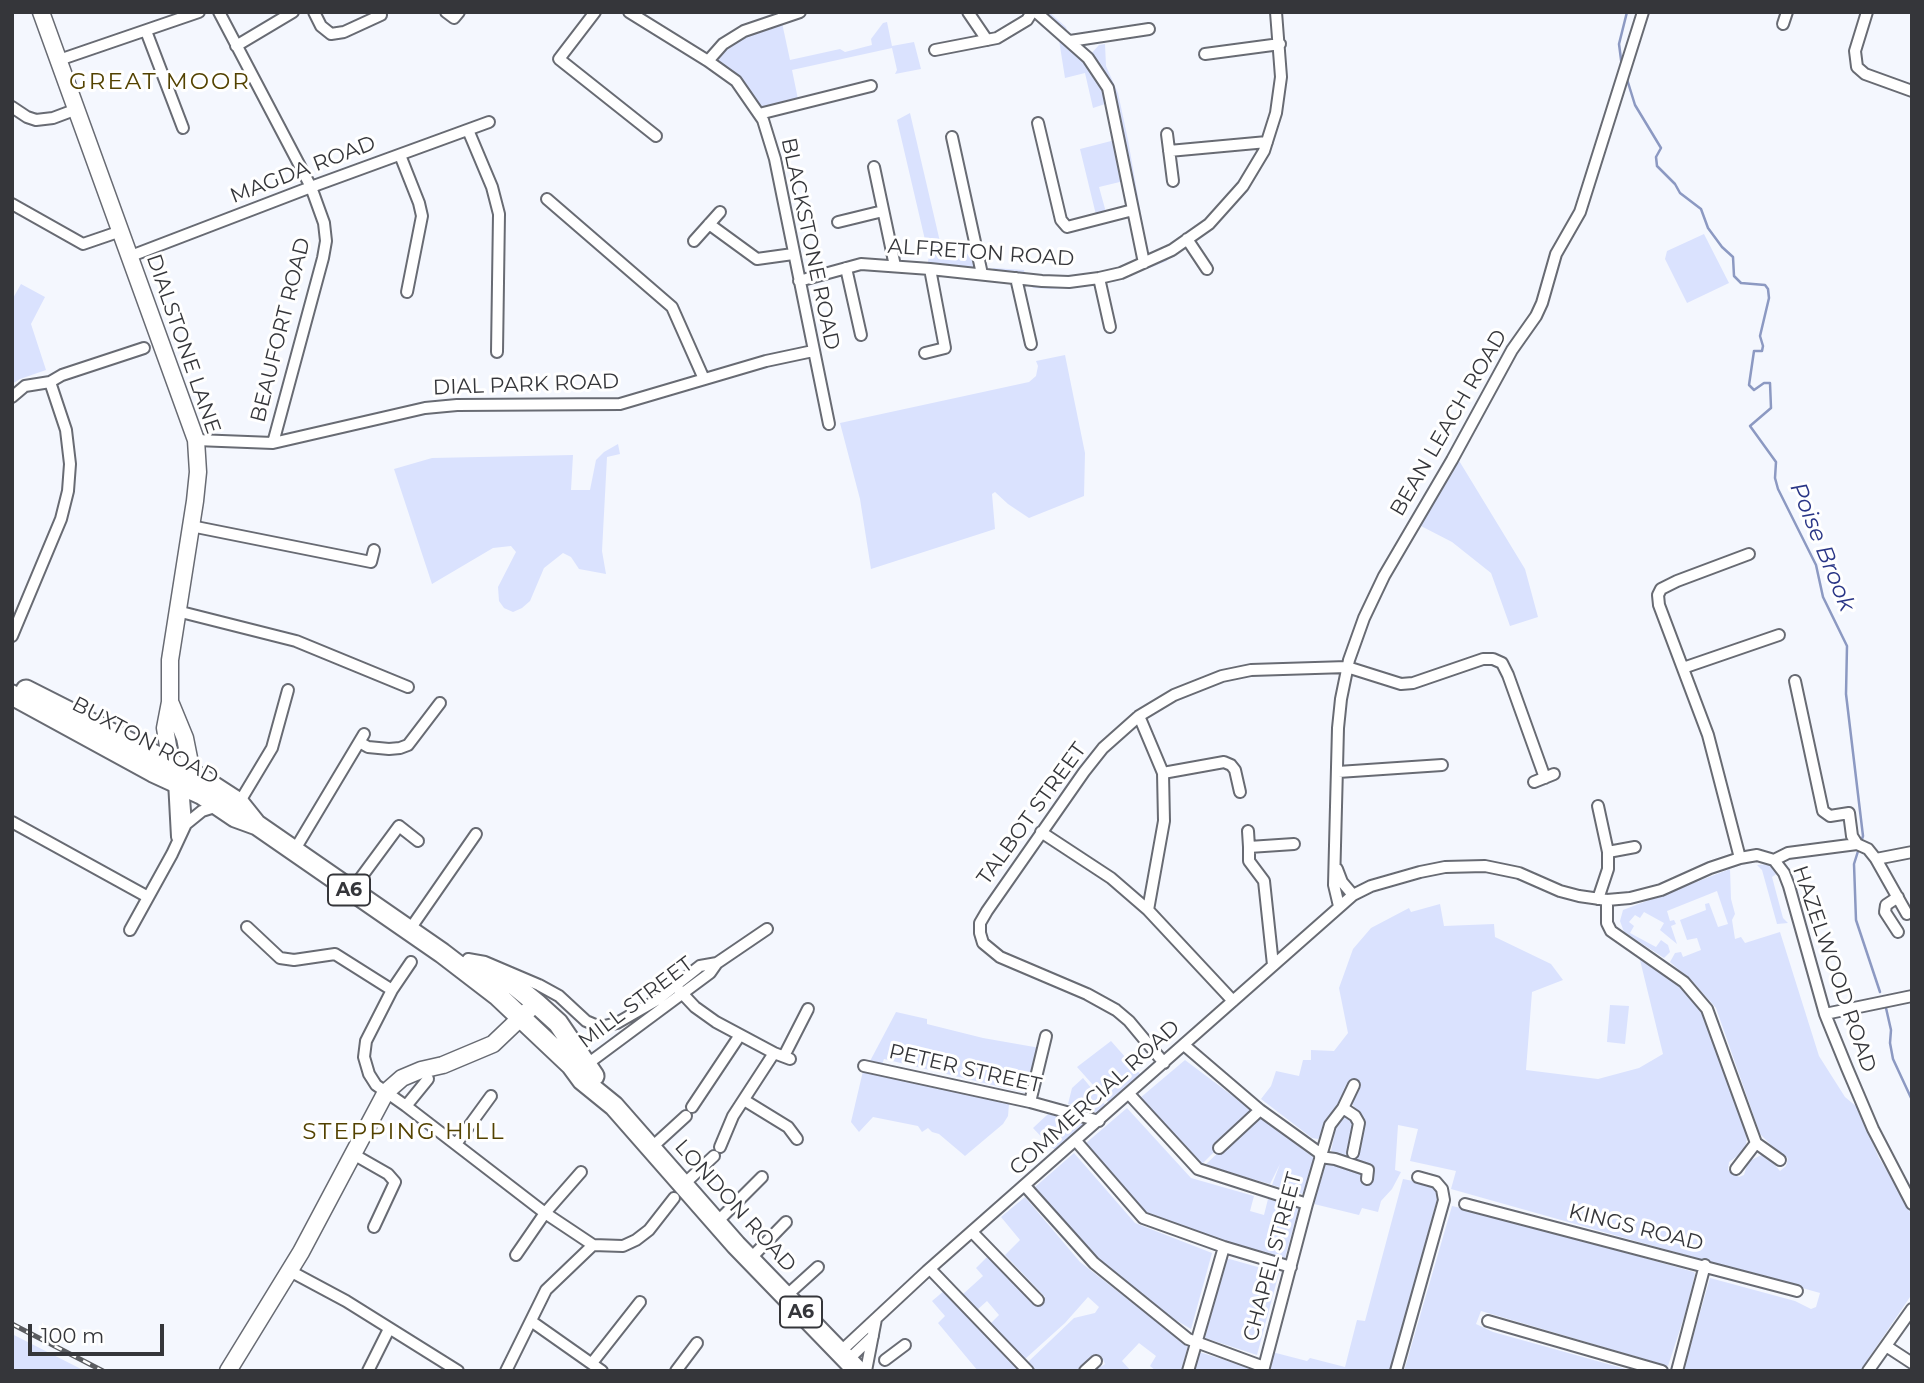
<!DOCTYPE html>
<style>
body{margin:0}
#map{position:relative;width:1924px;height:1383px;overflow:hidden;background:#f4f7fe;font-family:Montserrat,sans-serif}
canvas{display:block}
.frame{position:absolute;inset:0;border:14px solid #35363a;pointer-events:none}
.scale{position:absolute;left:28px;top:1324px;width:136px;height:32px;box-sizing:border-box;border:4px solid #35363a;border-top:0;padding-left:9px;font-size:21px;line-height:24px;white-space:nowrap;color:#35363a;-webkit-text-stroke:5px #fff;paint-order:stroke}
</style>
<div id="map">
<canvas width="1924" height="1383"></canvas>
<div class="frame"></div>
<div class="scale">100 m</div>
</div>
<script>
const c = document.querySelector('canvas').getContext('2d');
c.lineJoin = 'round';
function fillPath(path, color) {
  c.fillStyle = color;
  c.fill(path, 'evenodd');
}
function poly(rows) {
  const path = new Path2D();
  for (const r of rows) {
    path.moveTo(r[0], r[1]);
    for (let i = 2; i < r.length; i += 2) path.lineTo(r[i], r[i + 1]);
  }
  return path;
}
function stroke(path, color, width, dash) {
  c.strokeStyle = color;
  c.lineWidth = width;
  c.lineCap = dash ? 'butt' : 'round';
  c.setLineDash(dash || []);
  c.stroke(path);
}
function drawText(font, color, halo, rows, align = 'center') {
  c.font = font + ' Montserrat,sans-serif';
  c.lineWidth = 6;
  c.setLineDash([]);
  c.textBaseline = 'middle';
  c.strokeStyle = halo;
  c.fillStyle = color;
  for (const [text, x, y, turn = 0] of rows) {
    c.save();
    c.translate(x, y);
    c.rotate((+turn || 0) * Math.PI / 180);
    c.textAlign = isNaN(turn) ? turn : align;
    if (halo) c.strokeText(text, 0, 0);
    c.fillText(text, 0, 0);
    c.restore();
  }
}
fillPath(poly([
 [1034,12,1049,12,1066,27,1070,41,1088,57,1099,45,1105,44,1106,66,1118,93,1128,140,1145,237,1144,263,1172,250,1167,261,1114,282,1099,278,1090,286,1051,289,1033,288,1026,280,926,269,929,257,897,120,910,113,944,259,978,252,982,274,994,268,1024,270,1026,280,1069,282,1143,263,1128,180,1099,187,1107,216,1097,219,1080,149,1119,139,1111,102,1093,108,1085,73,1065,78,1059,40,1041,26],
 [781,18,790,60,840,49,845,52,872,45,871,39,883,23,887,22,892,46,914,42,921,69,895,74,897,70,892,48,792,70,799,104,759,114,752,101,708,61,723,44],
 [1704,234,1729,283,1687,303,1665,259,1667,251],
 [21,284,45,297,31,324,46,370,20,379,12,384,12,300],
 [1065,355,1085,453,1084,496,1029,518,1008,504,995,492,992,494,995,529,871,569,860,499,840,423,1029,382,1036,376,1038,366,1036,361],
 [618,444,620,454,607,457,602,551,606,574,579,569,571,557,563,553,544,568,530,601,522,608,513,612,504,608,499,601,498,587,516,552,511,546,493,548,432,584,394,469,432,458,573,455,571,490,590,490,596,460,604,452],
 [1458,459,1525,569,1538,617,1510,626,1491,573,1452,542,1419,525],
 [1768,864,1774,865,1778,873,1772,877,1783,918,1788,923,1777,924,1762,870,1757,865],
 [1730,869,1731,899,1735,914,1732,920,1735,939,1741,937,1745,943,1780,932,1819,1056,1845,1097,1857,1107,1879,1158,1899,1189,1912,1216,1912,1294,1860,1371,1683,1371,1710,1278,1795,1301,1811,1309,1816,1307,1820,1293,1451,1189,1456,1171,1410,1161,1418,1129,1398,1125,1395,1170,1401,1172,1392,1189,1381,1201,1378,1212,1362,1208,1359,1215,1314,1204,1326,1162,1363,1170,1360,1180,1369,1181,1373,1165,1354,1159,1359,1140,1358,1113,1353,1105,1352,1100,1357,1083,1350,1082,1340,1103,1327,1120,1324,1133,1318,1139,1312,1138,1261,1099,1271,1086,1276,1071,1299,1076,1303,1060,1311,1060,1311,1050,1334,1051,1348,1033,1339,988,1353,949,1371,928,1409,908,1411,912,1440,904,1444,926,1494,924,1495,937,1551,964,1563,980,1532,992,1526,1070,1598,1079,1639,1068,1663,1054,1639,956,1678,982,1703,1011,1747,1130,1746,1150,1729,1162,1728,1170,1739,1177,1744,1175,1748,1162,1761,1155,1768,1157,1780,1171,1786,1166,1788,1158,1778,1152,1760,1134,1716,1008,1693,982,1670,962,1675,953,1681,952,1683,957,1701,950,1697,938,1687,940,1680,920,1706,910,1705,904,1709,903,1718,927,1728,924,1717,891,1667,911,1670,921,1674,920,1676,924,1671,926,1677,944,1660,930,1664,923,1644,912,1640,918,1635,915,1629,922,1634,926,1630,933,1656,947,1661,940,1668,945,1670,952,1664,958,1624,932,1620,921,1623,910],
 [1610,1005,1629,1006,1625,1044,1607,1042],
 [896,1012,927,1019,927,1024,983,1038,1040,1048,1030,1094,884,1059,882,1065,869,1063],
 [1111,1041,1141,1075,1110,1104,1077,1067],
 [1185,1060,1254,1112,1200,1166,1140,1098],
 [863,1071,1009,1104,1008,1116,1003,1124,965,1156,939,1134,932,1132,928,1128,922,1132,918,1126,873,1117,859,1132,851,1122],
 [1083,1078,1106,1106,1098,1113,1068,1104,1072,1088],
 [1127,1108,1191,1178,1254,1196,1250,1211,1264,1215,1268,1199,1299,1207,1285,1258,1230,1243,1143,1211,1086,1143],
 [1048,1114,1083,1124,1083,1126,1056,1150,1051,1147,1033,1128],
 [1258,1115,1314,1158,1303,1194,1272,1185,1280,1164,1270,1184,1204,1166],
 [1343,1115,1353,1118,1357,1124,1348,1158,1331,1151,1337,1123],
 [1074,1153,1135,1223,1212,1253,1191,1329,1174,1319,1093,1254,1035,1187],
 [1403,1179,1433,1185,1437,1189,1438,1196,1390,1371,1267,1371,1272,1352,1307,1361,1310,1358,1345,1367,1357,1320,1365,1321],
 [1025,1197,1080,1262,1188,1346,1181,1371,1156,1371,1150,1366,1156,1356,1139,1343,1122,1361,1131,1371,1094,1371,1105,1364,1101,1356,1096,1355,1092,1356,1076,1371,1035,1371,1028,1362,1074,1318,1095,1313,1099,1307,1088,1297,1065,1323,1025,1359,990,1324,999,1315,987,1301,977,1310,962,1295,983,1276,976,1268,987,1257,1040,1302,1045,1297,1005,1255,1020,1240,1001,1217],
 [1452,1206,1496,1216,1694,1272,1695,1274,1687,1308,1668,1366,1481,1311,1476,1324,1493,1332,1633,1371,1404,1371],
 [1226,1258,1279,1273,1257,1355,1205,1338],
 [945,1290,992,1339,1020,1371,978,1371,938,1323,945,1316,932,1301],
 [12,1334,85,1371,12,1371],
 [1199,1352,1254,1369,1254,1371,1193,1371]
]), '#dae2fe');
stroke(poly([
 [1622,67,1619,44,1627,12],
 [1626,76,1635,105,1661,148,1656,157,1657,166,1675,184,1680,193,1701,209,1708,228,1722,247,1733,257,1734,276,1741,283,1765,285,1768,289,1769,298,1760,336,1763,346,1762,351,1754,351,1749,385,1754,390,1764,383,1770,383,1771,408,1750,426,1776,462,1775,478,1778,489,1816,565,1823,597,1847,646,1846,694,1863,836,1861,842],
 [1859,848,1854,864,1856,920,1880,992],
 [1886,1008,1891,1030,1890,1043,1893,1059,1912,1100]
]), '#8c99c2', 2.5);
const street = poly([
 [219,12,311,187,324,223,326,241,323,258,273,443],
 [314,12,321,26,331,34,344,32,381,15],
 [446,12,454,18,459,12],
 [595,12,559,59,656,136],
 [629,12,708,61,736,81,763,120,775,159,829,424],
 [968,12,987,40],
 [1036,12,1088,58,1108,88,1144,263],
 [1867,12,1855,51,1857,67,1865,74,1912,91],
 [1783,24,1787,12],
 [146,31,183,128],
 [1070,41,1149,29],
 [236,46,293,12],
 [935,50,997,38,1027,20,1032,12],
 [1205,54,1280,44],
 [59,60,199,12],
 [708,61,723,44,744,31,800,12],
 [12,107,27,117,36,120,53,118,77,109],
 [759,114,871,86],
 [1038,123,1061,220,1067,227,1133,210],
 [468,130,492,187,499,214,497,352],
 [1167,134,1173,181],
 [952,137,982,274],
 [1169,151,1267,142],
 [400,155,419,203,422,216,407,292],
 [874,167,895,266],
 [547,199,672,307,704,379],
 [12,204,83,244,121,231],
 [838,222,883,211],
 [709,224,757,259,793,254],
 [1187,239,1207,269],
 [694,241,720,212],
 [131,256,311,187,489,122],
 [846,268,861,335],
 [1016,278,1031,344],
 [1099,278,1110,327],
 [799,281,861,264,930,269,1042,281,1069,282,1099,278,1121,273,1172,250,1209,224,1243,186,1264,151,1276,113,1281,77,1276,12],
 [925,353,945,348,930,269],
 [12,397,25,386,50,382],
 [196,440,273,443,425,408,457,405,620,404,766,361,813,351],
 [191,526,371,562,374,550],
 [177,611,296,641,408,687],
 [12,636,61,519,68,491,70,464,66,430,50,382,62,375,144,348],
 [1683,668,1779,635],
 [1795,681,1823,811,1830,816,1849,813,1852,836,1857,844],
 [1139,716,1163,773,1164,821,1148,910],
 [361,743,368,747,389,749,400,748,408,745,440,703],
 [1338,772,1442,765],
 [1163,773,1224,762,1231,765,1235,770,1240,792],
 [174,781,177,837],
 [1534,782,1554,774],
 [239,803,272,748,288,690],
 [12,822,148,897],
 [186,824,202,811,218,806],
 [1248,831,1249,847],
 [1041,832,1111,878,1148,910,1233,1001],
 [294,851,364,734],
 [1608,852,1635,847],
 [1740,858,1708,735,1659,605,1658,595,1661,589,1677,581,1749,554],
 [1876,859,1912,852],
 [1774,860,1784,873,1789,886,1825,1014,1847,1068,1873,1129,1912,1204],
 [1774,860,1788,853,1857,844,1868,849,1876,859,1907,914],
 [1337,869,1342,882,1353,895],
 [351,891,399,826,418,841],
 [1598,899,1608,869,1608,852,1598,806],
 [1607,900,1607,923,1611,931,1684,982,1707,1009,1756,1143,1736,1169],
 [1339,906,1334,885,1338,728,1341,699,1349,660,1364,618,1384,576,1452,460,1512,350,1536,316,1542,303,1556,254,1580,212,1643,12],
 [247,927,280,958,294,960,335,954,392,990],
 [130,930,172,854,186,824,183,785],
 [408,932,476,834],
 [1898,932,1885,912,1886,905,1898,897],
 [468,959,485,962,539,985,559,996,586,1021,600,1027,617,1023,657,1000,700,966,717,963],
 [411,962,392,990,366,1041,364,1057,369,1074,376,1085,406,1106,545,1213,593,1245,623,1246,636,1240,649,1230,674,1198],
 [1273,965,1264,881,1249,861,1249,847,1294,844],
 [679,990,695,1007,716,1022,774,1053,790,1059],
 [1825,1014,1912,996],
 [1184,1045,1260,1110,1321,1154],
 [784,1056,808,1009],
 [1164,1063,1129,1021,1116,1010,1087,994,1000,957,983,943,980,933,980,923,987,911,1084,772,1103,748,1139,716,1174,695,1222,676,1251,670,1347,667,1401,684,1413,683,1483,659,1493,659,1502,663,1508,675,1545,778],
 [864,1066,1030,1102,1099,1121],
 [582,1068,710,973,717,963,767,929],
 [1129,1094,1198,1169,1307,1204],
 [744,1100,788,1127,797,1139],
 [1030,1102,1046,1036],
 [406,1106,428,1079],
 [692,1107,740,1035],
 [1343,1108,1355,1116,1359,1123,1353,1153],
 [1076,1141,1143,1218,1224,1247,1291,1267],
 [1756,1143,1780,1160],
 [456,1144,491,1096],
 [720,1147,733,1116,774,1053],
 [651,1148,686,1116],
 [1219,1148,1260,1110],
 [353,1154,388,1174,395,1182,374,1227],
 [1320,1157,1335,1159,1368,1170,1367,1179],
 [683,1185,714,1156],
 [1025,1186,1094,1263,1188,1339,1264,1367],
 [1465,1204,1797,1291],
 [716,1223,762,1177],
 [973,1233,1038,1300],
 [516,1255,545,1213,581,1172],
 [750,1259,786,1222],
 [930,1269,1028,1371],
 [290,1271,346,1301,458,1371],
 [786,1296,818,1267],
 [531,1321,602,1371],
 [1488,1321,1662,1371],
 [1886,1346,1912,1363],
 [840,1352,927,1271,1353,895,1371,886,1420,872,1445,867,1485,866,1519,873,1560,891,1579,896,1607,900,1630,898,1661,890,1710,868,1740,858,1757,855,1774,860],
 [848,1360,873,1336],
 [885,1360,905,1345],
 [592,1363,640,1302],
 [368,1371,389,1329],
 [506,1371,546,1290,593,1245],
 [676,1371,697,1343],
 [866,1371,876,1319],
 [1085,1371,1096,1361],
 [1188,1371,1224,1247],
 [1263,1371,1307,1204,1330,1125,1343,1108,1354,1085],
 [1396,1371,1444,1200,1442,1189,1436,1182,1418,1177],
 [1677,1371,1705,1265],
 [1868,1371,1912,1309]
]);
const secondary = poly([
 [41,12,196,440,198,472,195,501,170,660,170,702,165,728,172,770],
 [171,704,185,738,192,773],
 [228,1371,301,1252,386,1092,402,1078,421,1070,443,1065,493,1044,536,1003]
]);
const highway = poly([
 [26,690,202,779,239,803,255,823],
 [12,695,153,772,201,794,235,817,257,825,442,953,498,996,571,1065,582,1080,614,1106,736,1245,858,1371],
 [467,966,514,985,536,1003,558,1023,594,1076]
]);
stroke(street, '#686b73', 14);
stroke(secondary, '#686b73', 19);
stroke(highway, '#686b73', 23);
stroke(street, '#fff', 10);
stroke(secondary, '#fff', 16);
stroke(highway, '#fff', 19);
const rail = poly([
 [12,1324,103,1371]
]);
stroke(rail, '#5a5c60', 5);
stroke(rail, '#fff', 2.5, [8]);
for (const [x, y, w] of [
 [349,890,42],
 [801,1312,42]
]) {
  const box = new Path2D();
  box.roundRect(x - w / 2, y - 15.5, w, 31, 5);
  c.fillStyle = '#fff';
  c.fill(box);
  stroke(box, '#35363a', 2);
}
drawText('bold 19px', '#35363a', null, [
 ["A6",349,890],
 ["A6",801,1312]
]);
drawText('21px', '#35363a', '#fff', [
 ["MAGDA ROAD",303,170,-21],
 ["BLACKSTONE ROAD",810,244,78],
 ["ALFRETON ROAD",981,253,4],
 ["BEAUFORT ROAD",281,330,-76],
 ["DIALSTONE LANE",183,344,71],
 ["DIAL PARK ROAD",526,385,-2],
 ["BEAN LEACH ROAD",1449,423,-60],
 ["BUXTON ROAD",145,741,28],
 ["TALBOT STREET",1032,814,-54],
 ["HAZELWOOD ROAD",1834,969,71],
 ["MILL STREET",636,1003,-37],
 ["PETER STREET",965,1069,13],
 ["COMMERCIAL ROAD",1095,1098,-42],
 ["LONDON ROAD",735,1206,48],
 ["KINGS ROAD",1636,1228,14],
 ["CHAPEL STREET",1273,1257,-75]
]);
c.letterSpacing = '2px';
drawText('23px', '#534200', '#fff', [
 ["GREAT MOOR",160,82],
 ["STEPPING HILL",404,1132]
]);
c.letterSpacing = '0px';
drawText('italic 23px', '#293586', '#fff', [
 ["Poise Brook",1822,547,68]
]);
</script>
